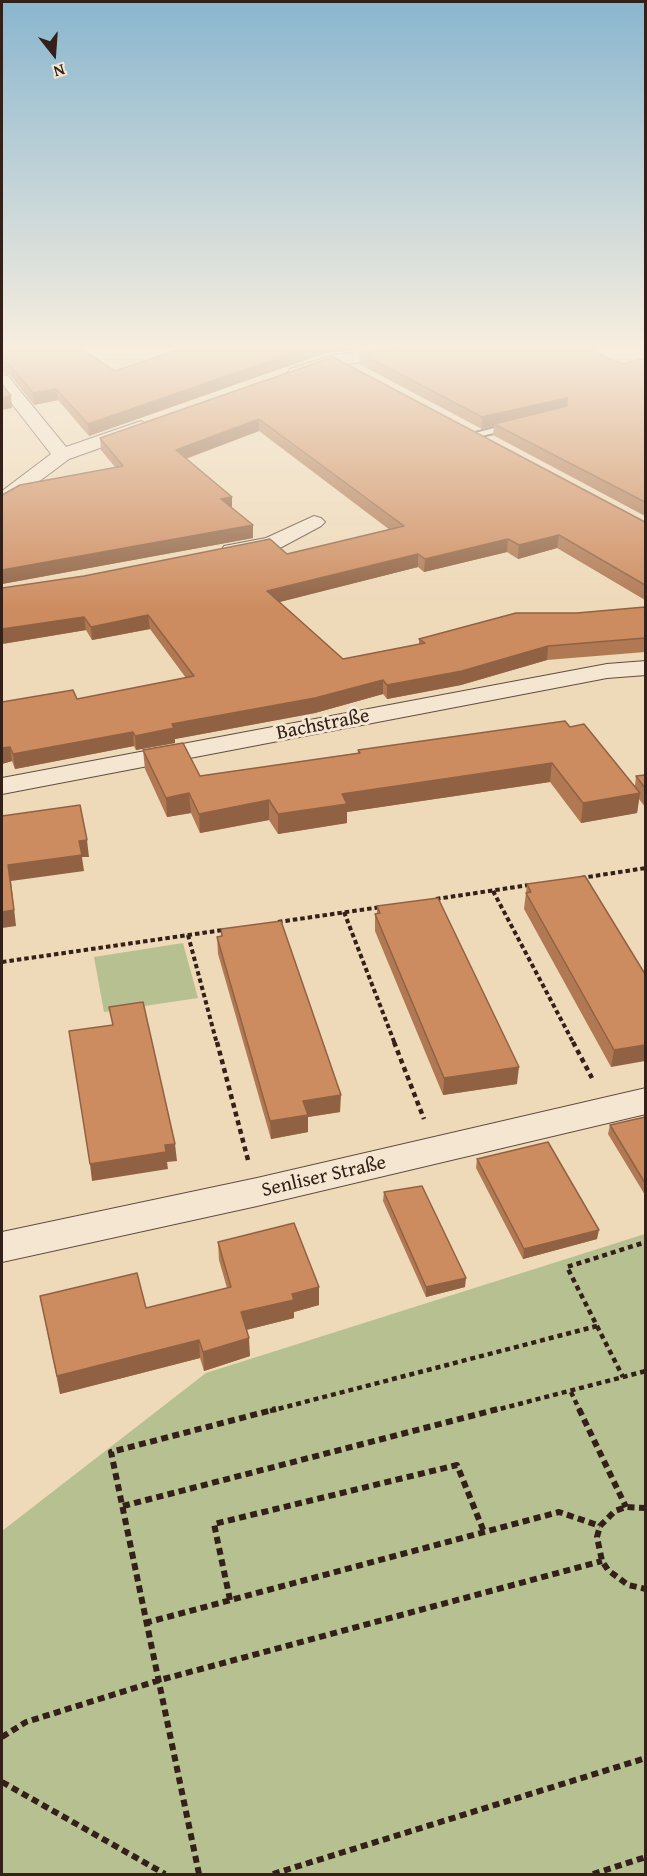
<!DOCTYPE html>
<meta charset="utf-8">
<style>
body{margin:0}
#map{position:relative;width:647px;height:1876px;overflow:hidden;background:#eed9b8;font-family:"Gentium Book Plus",serif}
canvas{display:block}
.frame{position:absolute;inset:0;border:3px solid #332019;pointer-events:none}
.north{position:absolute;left:24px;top:24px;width:60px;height:60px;-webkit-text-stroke:4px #f4e6d1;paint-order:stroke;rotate:163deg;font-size:16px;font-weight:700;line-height:24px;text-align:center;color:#332019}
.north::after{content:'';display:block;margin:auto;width:21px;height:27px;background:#332019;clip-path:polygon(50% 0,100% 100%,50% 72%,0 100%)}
</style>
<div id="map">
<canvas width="647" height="1876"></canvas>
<div class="frame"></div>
<div class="north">N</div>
</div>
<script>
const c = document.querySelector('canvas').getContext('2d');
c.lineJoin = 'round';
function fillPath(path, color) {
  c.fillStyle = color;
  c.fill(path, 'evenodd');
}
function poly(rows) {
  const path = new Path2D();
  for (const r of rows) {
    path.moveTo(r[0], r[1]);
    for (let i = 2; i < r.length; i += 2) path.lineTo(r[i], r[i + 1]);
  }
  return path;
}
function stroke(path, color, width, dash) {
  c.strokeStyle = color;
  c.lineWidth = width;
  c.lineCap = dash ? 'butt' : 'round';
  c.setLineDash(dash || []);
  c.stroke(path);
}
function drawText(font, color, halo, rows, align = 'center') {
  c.font = font + ' "Gentium Book Plus",serif';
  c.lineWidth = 6;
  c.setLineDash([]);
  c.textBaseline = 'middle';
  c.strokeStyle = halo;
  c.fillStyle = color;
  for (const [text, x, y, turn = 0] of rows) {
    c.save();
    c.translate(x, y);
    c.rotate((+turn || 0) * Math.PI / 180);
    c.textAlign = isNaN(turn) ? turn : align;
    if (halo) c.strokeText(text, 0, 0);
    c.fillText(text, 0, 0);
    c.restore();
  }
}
fillPath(poly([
 [183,943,198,998,104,1012,94,957],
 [645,1234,645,1874,2,1874,2,1531,206,1373]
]), '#b6c090');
const service = poly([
 [516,422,519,423,519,427,473,438,468,435,516,422]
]);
const minor = poly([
 [403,347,456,347,448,352,337,365,296,378,287,373,290,369,334,355,403,347],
 [2,375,8,376,66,447,141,421,150,427,148,431,69,459,9,504,2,506,2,491,51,454,2,391,2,375],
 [314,516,321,518,325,522,321,526,280,548,232,558,224,556,221,551,224,546,266,538,314,516],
 [646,661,646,675,607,678,2,794,2,778,607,664,646,661],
 [646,1088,646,1114,257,1206,2,1262,2,1232,257,1178,646,1088]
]);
stroke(service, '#624e41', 4);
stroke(minor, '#624e41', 2);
stroke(poly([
 [581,878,646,868],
 [493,891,574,1044],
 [436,899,529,885],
 [344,912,395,1044],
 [278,922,381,907],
 [188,935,217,1044],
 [2,962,223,930]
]), '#332019', 4, [4.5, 3]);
stroke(poly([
 [217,1042,248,1160],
 [394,1042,424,1119],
 [573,1042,592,1078],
 [597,1326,623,1377],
 [571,1392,580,1411],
 [270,1411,597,1326,567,1267,646,1242],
 [492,1411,646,1371]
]), '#332019', 4.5, [5, 4]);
stroke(poly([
 [579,1409,626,1507],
 [123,1506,498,1409],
 [646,1508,626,1507,615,1511,600,1526,597,1537,602,1561,608,1570,628,1585,646,1589],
 [230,1600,214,1524,457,1465,484,1532],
 [145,1623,559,1512,600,1526],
 [2,1737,26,1722,160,1680,602,1561],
 [2,1782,165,1874],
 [199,1874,111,1452,276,1409],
 [273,1874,646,1758],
 [593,1874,646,1857]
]), '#332019', 6, [7, 4.5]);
fillPath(service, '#f4e6d1');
fillPath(minor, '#f4e6d1');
fillPath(poly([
 [2,347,115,371,325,353,89,436,58,400,34,405,10,375,2,373,2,374],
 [360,353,623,364,645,358,645,516,493,435,494,426,482,429,359,364],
 [333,357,645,522,645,600,557,548,518,559,507,552,424,572,418,567,279,602,343,659,419,644,419,639,577,613,645,607,645,652,547,660,461,685,387,699,383,694,315,713,175,739,175,743,136,750,134,746,15,769,12,761,2,764,2,702,77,699,186,678,150,629,92,640,86,630,2,644,287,554,390,530,259,431,186,459,232,497,232,508,253,538,2,584,2,585,2,495,115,467,101,450,100,438],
 [570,727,635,786,636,776,645,775,645,807,639,799,637,813,581,823,550,782,347,812,347,823,278,834,269,820,200,833,191,813,167,817,145,769,143,750,200,776,358,753,358,750],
 [527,884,645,974,611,1067,524,909],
 [377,906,517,1084,443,1095,375,931,375,914,377,914],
 [221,929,340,1112,308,1117,308,1132,271,1139,218,954,217,937,221,937],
 [645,1117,645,1195,608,1134,610,1125],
 [477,1159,597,1239,523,1259,476,1168],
 [384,1192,465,1287,426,1297,383,1201],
 [218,1242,319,1287,319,1305,294,1312,294,1318,246,1330,250,1356,204,1371,200,1358,60,1394,40,1296,146,1308,227,1288,219,1260]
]), '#b07853');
fillPath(poly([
 [310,347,381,347,325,353,89,436,88,424],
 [56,389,58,400,34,405,33,393],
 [11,396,12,408,2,410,2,398],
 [567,398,566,410,494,424,494,426,482,429,482,417],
 [259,419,259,431,176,462,176,450],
 [232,497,232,509,221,499],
 [253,525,253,538,2,584,2,585,2,570],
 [559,535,557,548,518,559,519,545],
 [508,539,507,552,424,572,425,559],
 [418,554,418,567,268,605,267,591],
 [148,615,150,629,92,640,91,627],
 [84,617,86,630,2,644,2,629],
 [548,646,547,660,461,685,387,699,387,685],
 [383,680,383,694,315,713,175,739,175,743,136,750,135,736,172,724],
 [133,732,134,746,15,769,13,754],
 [10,747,12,761,2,764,2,748],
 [552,763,550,782,347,812,347,823,278,834,278,814,342,794],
 [189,793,191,813,167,817,166,798],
 [640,793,637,813,581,823,583,803],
 [269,800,269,820,200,833,199,814],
 [87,840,89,857,82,857,84,871,11,881,16,926,2,928,2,912,8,865,79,841],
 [645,1045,645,1061,611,1067,614,1050],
 [519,1067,517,1084,443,1095,444,1078],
 [341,1095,340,1112,308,1117,308,1132,271,1139,270,1121,303,1101],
 [175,1144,177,1161,167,1162,168,1169,92,1181,90,1164,165,1145],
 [599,1230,597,1239,523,1259,524,1249],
 [466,1278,465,1287,426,1297,426,1287],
 [319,1287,319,1305,294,1312,294,1318,242,1331,241,1312,292,1294],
 [249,1338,250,1356,204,1371,203,1352],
 [199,1340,200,1358,60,1394,57,1376]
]), '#906243');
const building = poly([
 [2,347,79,347,115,371,186,347,310,347,88,424,56,389,33,393,8,363,2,362,2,347],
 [415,347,582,347,623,364,645,358,645,502,494,424,567,406,567,398,482,417,360,353,415,347],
 [333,357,645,522,645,585,559,535,519,545,508,539,425,559,418,554,267,591,343,659,425,643,419,639,516,613,577,613,645,607,645,638,548,646,462,671,387,685,383,680,315,698,172,724,174,728,135,736,133,732,13,754,10,747,2,748,2,702,73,690,77,699,194,676,148,615,91,627,84,617,2,629,2,588,84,576,270,539,287,554,404,526,259,419,176,450,232,497,221,499,253,525,2,570,2,495,20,485,123,466,100,438,333,357],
 [2,384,11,396,2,398,2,384],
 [565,721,570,727,584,724,640,793,583,803,552,763,342,794,347,804,278,814,269,800,199,814,189,793,166,798,143,750,183,743,200,776,360,753,358,750,565,721],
 [645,775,645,788,636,776,645,775],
 [80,805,87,840,79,841,82,855,8,865,14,910,2,912,2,816,80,805],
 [585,876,645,974,645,1045,614,1050,526,893,531,892,527,884,585,876],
 [438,898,519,1067,444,1078,375,914,380,913,377,906,438,898],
 [281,921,341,1095,303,1101,308,1115,270,1121,217,937,222,936,221,929,281,921],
 [143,1002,175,1144,165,1145,166,1152,90,1164,69,1031,113,1025,109,1007,143,1002],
 [645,1117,645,1183,610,1125,645,1117],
 [548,1142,599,1230,524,1249,477,1159,548,1142],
 [422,1186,466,1278,426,1287,384,1192,422,1186],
 [294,1223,319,1287,292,1294,294,1300,241,1312,249,1338,203,1352,199,1340,57,1376,40,1296,137,1273,146,1308,231,1287,218,1242,294,1223]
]);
fillPath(building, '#cd8c60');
stroke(building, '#906243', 1.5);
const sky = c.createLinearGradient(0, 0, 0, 610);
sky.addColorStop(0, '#89b6cf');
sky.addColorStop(0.57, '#f7eedf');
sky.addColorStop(1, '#f7eedf00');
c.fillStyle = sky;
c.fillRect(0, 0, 647, 610);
drawText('20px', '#332019', '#f4e6d1', [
 ["Bachstraße",323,725,-11],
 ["Senliser Straße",324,1177,-13]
]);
</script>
